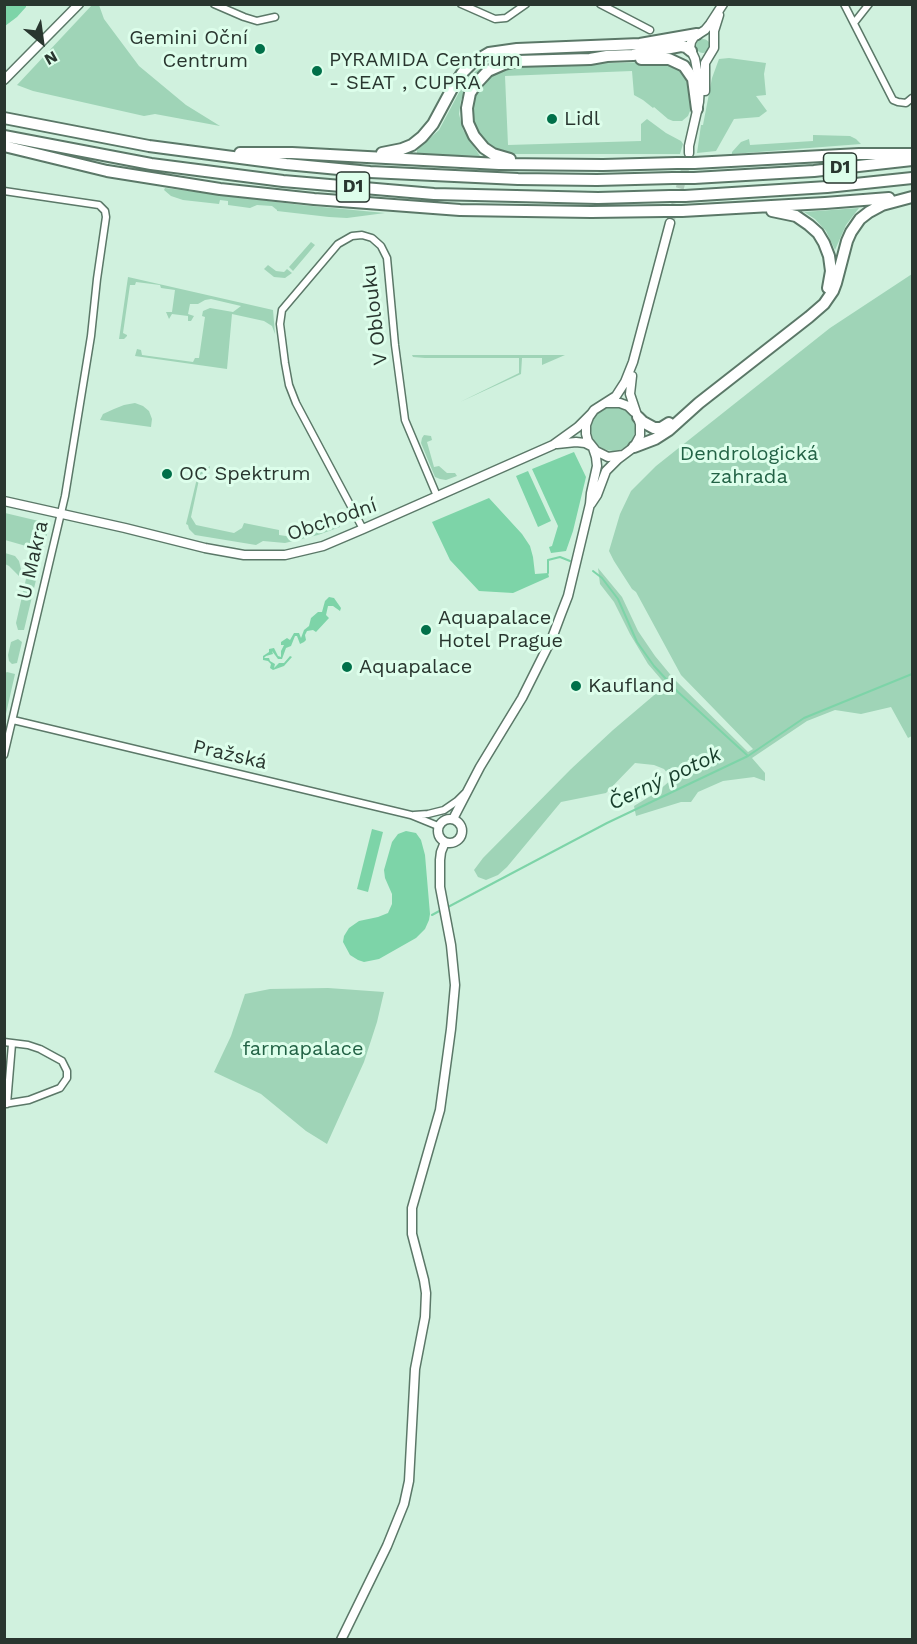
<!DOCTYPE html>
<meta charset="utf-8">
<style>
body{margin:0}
#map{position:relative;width:917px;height:1644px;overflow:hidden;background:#d0f1de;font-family:"Work Sans",sans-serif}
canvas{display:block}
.frame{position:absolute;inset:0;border:6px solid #29362f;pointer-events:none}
.north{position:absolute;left:12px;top:12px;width:60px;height:60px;-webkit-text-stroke:4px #ddfeeb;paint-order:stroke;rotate:151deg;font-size:16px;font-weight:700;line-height:24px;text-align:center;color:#29362f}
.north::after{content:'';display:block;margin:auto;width:21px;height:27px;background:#29362f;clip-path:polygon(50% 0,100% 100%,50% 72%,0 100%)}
</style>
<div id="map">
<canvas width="917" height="1644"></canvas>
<div class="frame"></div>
<div class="north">N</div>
</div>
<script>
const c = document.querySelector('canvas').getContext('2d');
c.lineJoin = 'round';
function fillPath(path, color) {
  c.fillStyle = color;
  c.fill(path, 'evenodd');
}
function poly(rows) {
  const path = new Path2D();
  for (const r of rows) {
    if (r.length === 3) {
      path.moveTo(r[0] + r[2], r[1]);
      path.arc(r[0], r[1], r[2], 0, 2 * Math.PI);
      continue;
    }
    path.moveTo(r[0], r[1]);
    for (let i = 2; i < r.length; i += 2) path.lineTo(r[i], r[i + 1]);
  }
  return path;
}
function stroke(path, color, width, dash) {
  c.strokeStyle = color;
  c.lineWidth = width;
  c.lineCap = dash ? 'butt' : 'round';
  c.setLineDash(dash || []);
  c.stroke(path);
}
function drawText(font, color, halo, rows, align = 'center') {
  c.font = font + ' "Work Sans",sans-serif';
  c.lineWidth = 6;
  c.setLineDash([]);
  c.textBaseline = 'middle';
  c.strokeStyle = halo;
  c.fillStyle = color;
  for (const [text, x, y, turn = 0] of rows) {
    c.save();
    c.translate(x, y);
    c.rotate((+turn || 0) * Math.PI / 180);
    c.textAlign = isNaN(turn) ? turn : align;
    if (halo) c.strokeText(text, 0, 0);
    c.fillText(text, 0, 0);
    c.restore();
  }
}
fillPath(poly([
 [92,5,99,5,104,19,139,66,186,105,220,126,155,114,144,116,33,91,17,85],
 [703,46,7],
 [729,58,766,63,764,74,766,95,756,96,767,111,759,117,734,119,716,151,697,153,701,125,703,125,712,78,719,59],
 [654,62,674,64,687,76,692,106,688,116,682,121,673,121,668,119,654,107,653,108,643,100,634,95,632,71,505,76,508,145,641,141,641,124,647,119,666,133,681,141,683,144,680,154,509,154,493,147,492,149,485,144,472,122,472,96,487,77,501,70,535,65],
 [486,65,472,79,466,89,461,100,459,114,463,130,480,156,417,154,417,150,439,130,464,83,476,71],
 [813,135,850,136,856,139,861,144,732,154,732,152,741,142,749,139,750,145,813,141],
 [165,188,301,205,385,213,347,218,329,217,277,211,277,210,272,206,257,205,250,208,228,205,228,201,220,200,219,204,183,200,171,196,164,190],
 [859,208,846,225,835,250,826,231,815,219,804,212],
 [311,242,315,245,293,271,289,267],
 [268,265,276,271,284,272,287,269,292,273,285,278,274,277,264,269],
 [912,274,912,736,908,738,891,707,861,714,835,710,807,721,752,758,765,773,765,781,754,777,723,781,698,792,691,802,681,802,636,816,634,806,657,792,672,779,664,769,654,765,635,763,606,793,561,802,507,867,498,875,486,880,478,877,474,870,483,858,571,769,613,730,666,685,648,664,630,634,614,602,600,584,598,568,622,597,638,631,655,656,674,679,748,752,753,749,681,675,636,592,632,589,614,561,609,551,620,514,631,491,656,466,830,328],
 [128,277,273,310,275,334,272,326,264,321,232,314,227,369,135,356,137,349,141,350,142,355,193,362,195,358,199,358,205,317,202,316,203,311,210,308,233,312,241,306,211,299,205,300,198,304,190,304,188,314,194,316,191,321,188,321,188,316,172,314,169,319,166,312,172,312,175,290,161,288,160,285,136,282,135,285,130,285,123,333,127,335,127,336,124,339,119,339],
 [412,355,565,355,542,365,542,358,522,358,521,374,460,402,519,373,519,358,425,358,413,357],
 [135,403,143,406,149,411,152,419,151,427,100,420,103,414,114,409,124,405],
 [613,429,22],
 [424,435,431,436,432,440,427,442,434,467,439,466,447,473,455,473,457,476,446,480,440,479,435,477,421,443,422,438],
 [210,466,209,470,200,475,191,517,196,525,234,533,242,528,244,523,279,530,279,535,300,538,325,525,339,525,340,527,318,535,285,543,263,541,256,545,195,535,189,529,188,525,186,524,188,516,198,474],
 [5,513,43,522,48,530,24,630,18,630,16,623,33,548,5,540],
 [5,553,15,556,19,561,21,569,19,576,9,566,5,564],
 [18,639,22,642,17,663,12,664,9,661,8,655,11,642],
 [7,672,15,674,5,718,4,674],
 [328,988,384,992,377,1022,364,1062,327,1144,306,1131,261,1094,214,1072,231,1036,245,994,270,989]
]), '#9fd4b7');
fillPath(poly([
 [5,4,26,5,26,7,17,17,5,26],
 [574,452,586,477,573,531,566,551,551,553,549,547,552,546,558,526,532,469],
 [528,471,551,521,538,527,516,476],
 [489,498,522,534,530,546,533,557,535,574,548,573,549,577,513,593,479,591,450,560,432,522],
 [329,597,334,598,341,608,340,611,333,606,328,606,326,615,329,618,316,632,313,630,307,631,305,635,306,640,304,642,300,644,297,636,295,636,291,646,286,648,282,659,278,659,272,651,273,654,266,656,264,658,269,658,270,661,275,664,274,668,279,663,284,663,290,656,292,657,284,666,273,670,270,668,271,664,268,661,263,660,263,656,269,652,269,649,274,648,278,656,281,657,281,651,284,645,281,645,281,642,287,638,290,640,294,633,299,633,301,638,304,630,309,626,311,618,318,612,322,612,325,601],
 [372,829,383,832,368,892,357,889],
 [406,831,416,833,421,840,425,855,430,914,429,920,425,929,416,938,379,959,364,962,358,960,350,955,343,942,344,936,349,928,359,921,378,917,388,913,392,904,392,894,385,878,384,870,392,842,398,834]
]), '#7dd4a8');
stroke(poly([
 [593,571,602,578,618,599,637,642,654,666,678,692,748,756],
 [548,573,548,560,560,557,570,561],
 [448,907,607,823,748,756,804,718,912,674],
 [432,915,443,909]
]), '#7dd4a8', 2);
stroke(poly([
 [670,223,688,159]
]), '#afccbb', 8, [8, 4]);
const street = poly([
 [214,4,244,17,257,21,275,17],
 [461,4,495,19,506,18,526,4],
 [600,4,650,30],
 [844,4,893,100,898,102,906,103,912,98],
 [854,23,869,4],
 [4,191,99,205,105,211,106,217,97,279,91,336,65,496,4,755],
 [363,529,296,403,289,385,285,363,280,324,282,310,338,244,352,236,362,235,372,238,381,246,387,258,395,345,405,420,437,496],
 [13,720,411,815,438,826],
 [414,815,428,814,444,810,457,801,464,794],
 [4,1042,28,1045,40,1049,62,1061,67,1071,67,1078,60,1088,29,1100,4,1104],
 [7,1104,12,1044]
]);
const secondary = poly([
 [4,80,79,4],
 [705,91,705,63,714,48,714,31,719,15],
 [689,153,689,146,699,102,700,86,695,59,690,48,691,42,694,37,705,30,710,24,723,4],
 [608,403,620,403,628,406,634,412],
 [557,444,576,442,585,443,591,446],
 [623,455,608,457,596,451,588,441,586,434,586,425,589,417,594,410,616,396,625,382,633,362,670,223],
 [4,501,125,528,205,548,244,555,285,555,323,546,363,529,553,445,578,427,591,414],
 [591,504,597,495,606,471,618,459,634,447,640,436,640,424,630,394,632,376],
 [450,831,12],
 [453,819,480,767,522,698,552,638,561,614,568,596,590,504,591,493,597,466,596,457,593,448],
 [341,1640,387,1546,404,1504,409,1481,415,1369,425,1317,426,1293,424,1280,412,1234,412,1208,440,1110,451,1029,455,985,451,945,440,887,440,860,441,852,445,842]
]);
const highway = poly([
 [641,59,669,59,684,66,693,79,697,109],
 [4,118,149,146,286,164,370,172,518,179,597,180,673,178],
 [4,136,151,164,283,181,434,194,598,198,670,196],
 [4,146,107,171,220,189,314,199,460,210,591,212,665,211],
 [240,153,292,153,499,164,603,165,677,163],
 [382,153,402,149,412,145,422,137,433,124,454,85,463,72,472,63,489,53,517,49,640,44,697,34],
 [510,159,493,154,484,148,474,136,468,123,467,108,470,93,476,84,488,71,504,64,517,61,590,59,607,56,633,55,681,46,686,47,691,51],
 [694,163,859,154,912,154],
 [694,178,814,171,912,160],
 [685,196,827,187,912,178],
 [682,211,825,203,889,198],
 [772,211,796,216,809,225,818,233,824,243,829,256,831,271,828,288],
 [638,417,643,422,654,428,661,428,669,423],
 [634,447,655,439,669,430,699,403,809,317,824,304,833,291,836,283,847,241,851,232,860,219,869,212,882,205,912,197]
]);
stroke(street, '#5b7868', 9);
stroke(secondary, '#5b7868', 11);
stroke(highway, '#5b7868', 14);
stroke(street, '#fff', 6);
stroke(secondary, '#fff', 8);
stroke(highway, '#fff', 10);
const highwayBridge = poly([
 [677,163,694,163],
 [673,178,694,178],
 [670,196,685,196],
 [665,211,682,211]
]);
stroke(highwayBridge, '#5b7868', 14, []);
stroke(highwayBridge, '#fff', 10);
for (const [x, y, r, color] of [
 [260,49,6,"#007049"],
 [317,71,6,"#007049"],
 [552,119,6,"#007049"],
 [167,474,6,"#007049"],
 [426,630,6,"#007049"],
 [347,667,6,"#007049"],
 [576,686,6,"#007049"]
]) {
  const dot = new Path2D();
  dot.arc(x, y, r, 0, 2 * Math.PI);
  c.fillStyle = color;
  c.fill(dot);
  stroke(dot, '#ddfeeb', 2);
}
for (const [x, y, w] of [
 [840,168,33],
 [353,187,33]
]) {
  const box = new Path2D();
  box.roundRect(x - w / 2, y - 15, w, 30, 4.5);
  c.fillStyle = '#ddfeeb';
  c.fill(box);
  stroke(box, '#29362f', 1.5);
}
drawText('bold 18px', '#29362f', null, [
 ["D1",840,168],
 ["D1",353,187]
]);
drawText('20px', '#29362f', '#ddfeeb', [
 ["Gemini Oční",248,38,"right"],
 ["Centrum",248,61,"right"],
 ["PYRAMIDA Centrum",329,60],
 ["- SEAT , CUPRA",329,83],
 ["Lidl",564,119],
 ["OC Spektrum",179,474],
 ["Aquapalace",438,618],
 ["Hotel Prague",438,641],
 ["Aquapalace",359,667],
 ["Kaufland",588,686]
], 'left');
drawText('20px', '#29362f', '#ddfeeb', [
 ["V Oblouku",375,315,-97],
 ["Obchodní",332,520,-19],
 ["U Makra",33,560,-77],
 ["Pražská",230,755,13]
]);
drawText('20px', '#226245', '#ddfeeb', [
 ["Dendrologická",749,454],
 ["zahrada",749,477],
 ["farmapalace",303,1049]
]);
drawText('italic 21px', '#173d2b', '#ddfeeb', [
 ["Černý potok",665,779,-25]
]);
</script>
